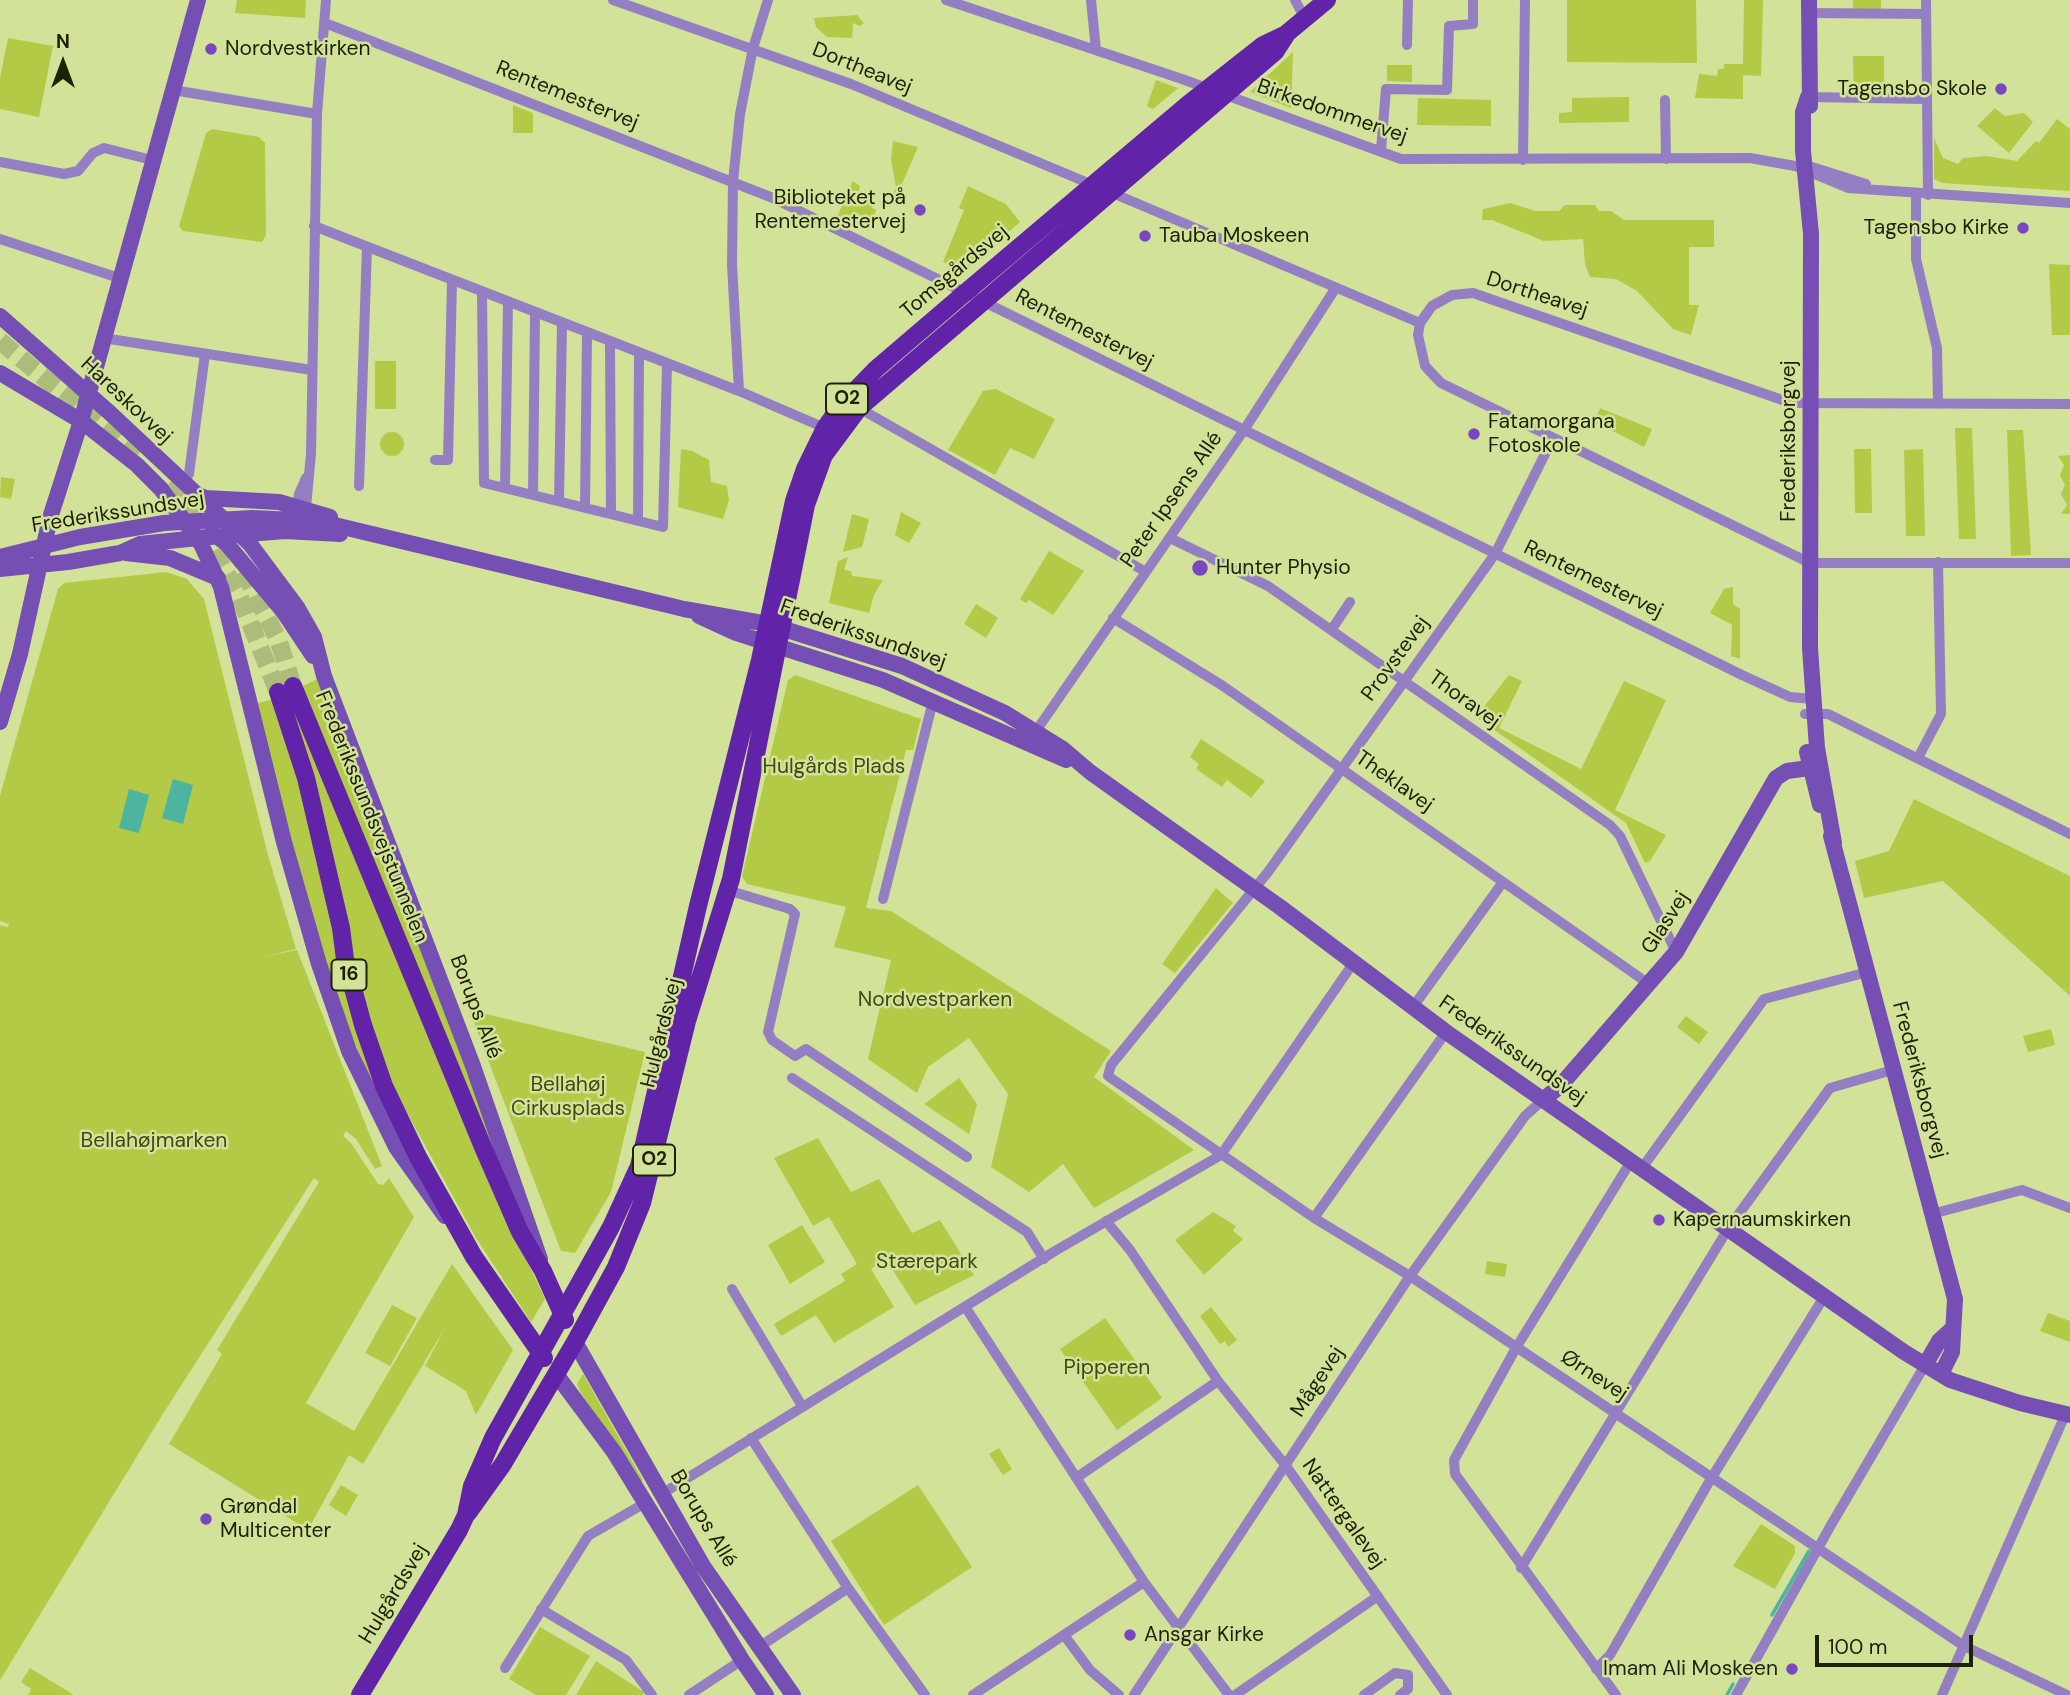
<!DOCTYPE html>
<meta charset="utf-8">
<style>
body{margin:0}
#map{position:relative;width:2070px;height:1695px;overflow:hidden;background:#d2e299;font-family:"DM Sans",sans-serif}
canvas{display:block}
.north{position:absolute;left:28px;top:28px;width:70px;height:70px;-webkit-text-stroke:5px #d2e299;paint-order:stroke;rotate:0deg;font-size:19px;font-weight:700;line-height:28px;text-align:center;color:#1d2205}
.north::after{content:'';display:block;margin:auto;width:24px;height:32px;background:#1d2205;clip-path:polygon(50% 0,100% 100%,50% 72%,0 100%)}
.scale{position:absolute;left:1815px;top:1635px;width:158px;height:32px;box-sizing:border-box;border:4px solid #1d2205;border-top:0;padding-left:9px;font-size:21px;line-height:24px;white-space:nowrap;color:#1d2205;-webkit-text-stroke:5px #d2e299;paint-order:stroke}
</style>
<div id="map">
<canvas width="2070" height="1695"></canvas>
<div class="north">N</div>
<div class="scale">100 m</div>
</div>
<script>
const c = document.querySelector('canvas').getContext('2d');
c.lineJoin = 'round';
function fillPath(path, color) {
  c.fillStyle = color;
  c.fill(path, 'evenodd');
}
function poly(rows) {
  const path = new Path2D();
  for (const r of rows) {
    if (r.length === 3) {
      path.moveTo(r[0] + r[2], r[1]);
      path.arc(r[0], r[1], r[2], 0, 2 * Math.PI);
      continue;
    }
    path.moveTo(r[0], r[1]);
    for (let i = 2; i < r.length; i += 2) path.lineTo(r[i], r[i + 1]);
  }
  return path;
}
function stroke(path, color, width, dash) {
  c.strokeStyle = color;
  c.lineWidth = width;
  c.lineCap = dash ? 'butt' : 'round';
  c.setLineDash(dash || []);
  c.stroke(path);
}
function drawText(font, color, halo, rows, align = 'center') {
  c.font = font + ' "DM Sans",sans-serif';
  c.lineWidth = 5;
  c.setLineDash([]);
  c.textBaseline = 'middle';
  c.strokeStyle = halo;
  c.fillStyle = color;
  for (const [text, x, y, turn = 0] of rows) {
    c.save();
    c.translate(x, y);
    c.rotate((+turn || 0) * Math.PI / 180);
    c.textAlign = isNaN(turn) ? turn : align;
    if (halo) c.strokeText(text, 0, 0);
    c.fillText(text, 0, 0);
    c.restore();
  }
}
fillPath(poly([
 [237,0,306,0,305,18,235,13],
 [1567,0,1696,0,1697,63,1567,62],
 [1744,0,1763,0,1761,76,1743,75,1743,99,1695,98,1699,74,1717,76,1718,69,1724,69,1724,64,1743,64],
 [1853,0,1881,0,1881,9,1853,9],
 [857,15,864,23,860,26,853,23,852,38,827,37,816,27,814,18],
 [8,38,53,46,39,117,0,109,0,78],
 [1293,52,1291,108,1250,92],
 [1853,56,1884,56,1884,94,1854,94],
 [1387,65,1412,65,1412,82,1387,81],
 [1156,80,1178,88,1153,109,1147,106],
 [1629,97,1629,122,1559,123,1559,113,1572,112,1572,98],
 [1418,98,1491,100,1491,126,1417,125],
 [513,105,533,113,533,133,513,133],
 [1995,108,2005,116,2024,113,2033,122,2009,153,1977,126],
 [2057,119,2070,129,2070,191,1942,183,1934,179,1934,138,1943,158,1958,164,1963,158,1987,156,2017,161,2036,141,2039,143],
 [212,129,259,137,265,143,266,235,262,242,183,231,179,226,206,133],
 [893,141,918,147,893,205,890,204,896,187,891,160],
 [853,181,860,186,858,194,874,201,872,208,876,210,868,231,837,217],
 [968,186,1006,204,1020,222,965,270,943,262,964,210,959,208],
 [1511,203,1535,211,1559,211,1565,205,1595,205,1599,211,1611,211,1624,220,1714,220,1714,247,1689,247,1689,305,1699,305,1691,335,1673,329,1637,291,1616,279,1590,277,1585,264,1583,239,1544,241,1492,220,1482,220,1483,209],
 [2049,264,2070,265,2070,335,2052,335],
 [375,361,396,361,396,409,375,409],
 [996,389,1055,419,1034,459,1010,448,995,475,948,450,983,391],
 [1600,408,1652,429,1644,447,1595,422],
 [1955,428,1972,428,1976,539,1959,539],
 [2007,430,2023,430,2031,555,2011,556],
 [392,444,12],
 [681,449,692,451,709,460,711,482,727,486,729,500,723,519,678,507],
 [1854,449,1871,449,1872,513,1855,513],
 [1923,449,1925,536,1906,536,1904,450],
 [2070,455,2070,514,2061,514,2067,505,2061,494,2065,485,2060,475,2064,465,2058,456],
 [1,477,15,479,11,499,0,497],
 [901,512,921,523,909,543,895,535],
 [852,514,869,519,862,547,843,552],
 [1049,551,1084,571,1053,615,1029,600,1026,603,1020,599],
 [848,557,844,570,851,571,852,576,883,580,874,595,869,613,829,603,838,561],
 [166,572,187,579,204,599,268,855,296,949,263,957,297,950,382,1166,375,1169,356,1139,346,1131,343,1136,351,1143,378,1184,383,1185,389,1178,414,1217,306,1403,354,1431,452,1264,513,1350,476,1415,466,1391,425,1366,445,1328,363,1464,349,1455,308,1530,169,1444,222,1354,217,1350,319,1182,314,1178,161,1417,0,1680,0,925,8,927,9,924,0,921,0,796,58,589,64,583],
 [1733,587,1733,604,1740,609,1740,659,1731,656,1732,625,1710,613,1724,589],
 [976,604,998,618,986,638,964,624],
 [795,675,921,719,913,750,906,750,866,908,891,911,1111,1051,1094,1077,1194,1150,1094,1208,1063,1164,1029,1192,991,1167,1008,1094,969,1038,928,1067,917,1093,868,1059,891,960,834,947,846,907,747,884,742,876,788,680],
 [1509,675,1522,681,1499,728,1581,769,1624,681,1666,700,1615,810,1666,835,1650,861,1645,863,1626,823,1476,717],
 [318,679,503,1166,521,1248,545,1299,531,1322,476,1238,406,1111,375,1092,347,1024,307,905,257,703,271,700],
 [1201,739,1265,781,1251,798,1227,780,1222,787,1196,769,1199,764,1190,757],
 [1914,799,2070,876,2070,996,1943,881,1864,898,1855,861,1889,851],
 [1216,888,1233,903,1175,973,1162,964],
 [469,1010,645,1052,611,1192,575,1253,561,1251],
 [1686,1016,1708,1032,1699,1044,1677,1027],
 [2051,1029,2055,1045,2028,1052,2023,1036],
 [959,1078,977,1104,969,1134,924,1104],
 [818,1138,851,1192,879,1179,912,1233,940,1220,974,1275,915,1305,886,1259,871,1269,894,1307,834,1343,816,1315,781,1336,774,1324,845,1281,841,1274,857,1264,829,1217,813,1226,774,1158],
 [1213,1212,1236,1226,1233,1231,1243,1239,1204,1275,1175,1240],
 [802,1225,825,1262,790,1284,768,1245],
 [1487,1261,1507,1264,1505,1277,1485,1274],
 [392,1305,417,1318,390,1366,365,1353],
 [1211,1307,1237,1340,1228,1347,1225,1341,1220,1344,1200,1316],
 [2048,1313,2070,1321,2070,1342,2040,1331],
 [1105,1318,1162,1398,1117,1430,1060,1349],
 [583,1374,643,1480,641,1482,581,1393,577,1384],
 [999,1448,1012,1469,1003,1475,989,1454],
 [341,1485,358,1495,346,1516,329,1505],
 [918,1485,972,1567,884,1625,831,1541],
 [1761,1524,1795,1546,1795,1553,1775,1589,1733,1566],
 [540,1627,590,1656,566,1695,536,1695,509,1679],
 [596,1661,644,1692,643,1695,576,1695],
 [30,1668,74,1695,28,1695,31,1689,21,1682]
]), '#b2ca46');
fillPath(poly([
 [173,779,193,785,183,824,162,818],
 [129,789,149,795,139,833,119,828]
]), '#4cb4a1');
stroke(poly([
 [1772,1615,1809,1551],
 [1727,1695,1733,1684]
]), '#4cb4a1', 3.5);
stroke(poly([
 [0,341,137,456],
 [166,486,199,524,240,598,278,692],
 [243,571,278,639,293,686]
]), '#aebc7b', 18, [18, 9]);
stroke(poly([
 [613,0,851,84,1093,185],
 [946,0,1182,79,1401,159,1750,158,1795,166,1848,188,2070,203],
 [1091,0,1096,50],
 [1295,0,1305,19],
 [1926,0,1928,195],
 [1809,13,1926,14],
 [325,23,773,198,1742,675,1790,697,1813,699],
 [1407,45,1408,0],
 [173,90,317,114],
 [1808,97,1926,99],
 [1665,100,1666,159],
 [1381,150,1386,89,1447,90,1449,26,1473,24,1473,0],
 [1523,160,1525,0],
 [0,162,64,174,78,171,93,153,104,148,152,160],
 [1806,170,1812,167,1866,184],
 [1110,192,1420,323],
 [1916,193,1916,259,1937,348,1938,404],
 [314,226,739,391,825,428],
 [0,239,119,278],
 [482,292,484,483,663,527,667,365],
 [103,338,312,370],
 [610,343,611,513],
 [739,391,732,265,733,181,740,114,753,48,768,0],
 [2070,404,1791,403,1473,293,1452,295,1432,306,1420,323,1418,335,1425,366,1441,383,1810,563,2070,563],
 [859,408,1146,572],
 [1552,440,1495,554,1268,872,1111,1065,1108,1076,1314,1218,1410,1276,1964,1646,2067,1695],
 [435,460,448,460,452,280],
 [182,482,189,474,205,354],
 [359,486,367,247],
 [505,487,508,302],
 [533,495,535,313],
 [559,501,562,323],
 [306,507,311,454,317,114,326,0],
 [585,508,587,334],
 [296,513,299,494,306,478],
 [638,520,639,354],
 [1170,538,1268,586,1610,825,1620,836,1676,952],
 [1113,618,1223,686,1649,984],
 [1332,629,1350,602],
 [1805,714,1828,714,2070,834],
 [1036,731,1244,430,1335,289],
 [1918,758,1941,714,1938,562],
 [727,890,790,909,795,914,768,1032,772,1040,795,1056,806,1049,967,1157],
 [883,899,933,701],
 [1413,1007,1503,882],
 [792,1078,1027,1232,1044,1259],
 [1642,1168,1764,999,1868,972],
 [1932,1214,2022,1190,2070,1208],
 [1314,1218,1446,1032],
 [1106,1221,1130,1250,1218,1381,1286,1466,1447,1695],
 [732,1289,802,1406],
 [966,1308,1144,1582,1229,1695],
 [751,1438,848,1588,925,1695],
 [1076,1478,1218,1381],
 [660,1495,1055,1251,1221,1155,1354,962],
 [1521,1568,1728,1229,1830,1088,1896,1069],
 [541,1609,626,1660,652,1695],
 [1064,1635,1090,1670,1119,1695],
 [759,1647,848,1588],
 [505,1668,588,1536,645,1503],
 [1596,1669,1610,1655,1709,1482,1824,1297],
 [689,1695,742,1660],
 [973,1695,1144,1582],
 [1134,1695,1410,1276,1525,1116,1544,1099],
 [1235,1695,1378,1596],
 [1364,1695,1395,1673,1408,1675,1408,1689,1400,1695],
 [1616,1695,1455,1474,1454,1460,1516,1348,1631,1161],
 [1736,1695,1831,1525,1925,1365],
 [1942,1695,2066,1413]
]), '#957fc3', 10);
stroke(poly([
 [1809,0,1810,106],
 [1808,97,1803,112,1803,151,1811,234,1810,648,1817,748,1834,843],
 [0,316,110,413,250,544,297,607,314,637,324,676,473,1066,540,1259],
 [0,373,81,421,137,465,161,489,201,544,221,587,284,842,319,964,349,1051,396,1147,445,1216],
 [195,494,206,498,279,502,330,517],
 [212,533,226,543,283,611,313,656],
 [126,553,170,558,218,578],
 [0,557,80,537,164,523,252,518,318,521,684,609,768,624,902,666,1005,713,1063,749,1090,772,1280,907,1446,1032,1904,1352,1950,1380,2020,1403,2070,1415],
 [0,569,68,562,120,553,140,544,198,538,285,531,340,534],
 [699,616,736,633,883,680,1066,760],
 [0,722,20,654,50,518,81,421,198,0],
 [1807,752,1820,805],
 [1831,836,1955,1299,1952,1352,1944,1368],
 [1544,1099,1560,1086,1676,952,1776,778,1787,771,1809,768],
 [575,1342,703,1566,793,1695],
 [1925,1365,1939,1341,1952,1329],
 [556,1374,614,1452,742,1660,766,1695]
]), '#764fb4', 16);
stroke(poly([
 [293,686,483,1147,520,1232,543,1271,565,1320],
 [278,692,306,778,341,928,345,959,363,1025,384,1086,418,1157,474,1257,544,1358],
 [468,1513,503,1464,575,1342,616,1267,642,1203,687,1021,731,879,806,505,824,455,859,408,1275,52,1286,35],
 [360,1695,459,1530,466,1515,472,1486,493,1438,611,1227,639,1166,698,906,760,660,794,501,805,469,825,428,842,404,876,369,966,292,1187,105,1263,45,1286,34,1327,0]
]), '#6124a8', 18);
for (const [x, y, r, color] of [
 [211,49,7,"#7948c0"],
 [2001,89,7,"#7948c0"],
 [920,210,7,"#7948c0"],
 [2023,228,7,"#7948c0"],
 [1145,236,7,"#7948c0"],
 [1474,434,7,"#7948c0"],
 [1200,568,9,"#7948c0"],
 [1659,1220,7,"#7948c0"],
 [206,1519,7,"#7948c0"],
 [1130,1635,7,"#7948c0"],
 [1792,1669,7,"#7948c0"]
]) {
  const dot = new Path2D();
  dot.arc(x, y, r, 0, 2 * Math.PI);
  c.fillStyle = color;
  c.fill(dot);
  stroke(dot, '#d2e299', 2.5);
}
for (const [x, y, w] of [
 [847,399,42],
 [349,975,35],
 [654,1160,42]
]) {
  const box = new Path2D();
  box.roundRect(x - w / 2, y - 15.5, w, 31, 5);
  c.fillStyle = '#d2e299';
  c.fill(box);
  stroke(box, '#1d2205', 2);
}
drawText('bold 19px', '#1d2205', null, [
 ["O2",847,399],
 ["16",349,975],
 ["O2",654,1160]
]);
drawText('21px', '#1d2205', '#d2e299', [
 ["Nordvestkirken",225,49],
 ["Tagensbo Skole",1987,89,"right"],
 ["Biblioteket på",906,198,"right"],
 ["Rentemestervej",906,222,"right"],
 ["Tagensbo Kirke",2009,228,"right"],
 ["Tauba Moskeen",1159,236],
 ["Fatamorgana",1488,422],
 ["Fotoskole",1488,446],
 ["Hunter Physio",1216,568],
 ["Kapernaumskirken",1673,1220],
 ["Grøndal",220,1507],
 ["Multicenter",220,1531],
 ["Ansgar Kirke",1144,1635],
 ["Imam Ali Moskeen",1778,1669,"right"]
], 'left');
drawText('21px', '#1d2205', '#d2e299', [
 ["Dortheavej",862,69,22],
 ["Rentemestervej",567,96,22],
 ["Birkedommervej",1332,112,19],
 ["Tomsgårdsvej",955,272,-40],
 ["Dortheavej",1537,295,18],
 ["Rentemestervej",1084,330,27],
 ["Hareskovvej",126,401,43],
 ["Frederiksborgvej",1789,441,-90],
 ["Peter Ipsens Allé",1172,500,-55],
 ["Frederikssundsvej",118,513,-9],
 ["Rentemestervej",1593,580,26],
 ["Frederikssundsvej",863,635,19],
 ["Provstevej",1396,659,-54],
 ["Thoravej",1464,700,36],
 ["Theklavej",1394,782,35],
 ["Frederikssundsvejstunnelen",371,817,68],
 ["Glasvej",1666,923,-57],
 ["Borups Allé",475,1007,69],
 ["Hulgårdsvej",662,1033,-76],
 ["Frederikssundsvej",1512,1051,35],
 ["Frederiksborgvej",1919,1080,75],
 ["Ørnevej",1594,1376,33],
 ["Mågevej",1318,1382,-57],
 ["Nattergalevej",1343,1514,55],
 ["Borups Allé",703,1519,59],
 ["Hulgårdsvej",394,1594,-59]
]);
drawText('21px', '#3f4910', '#d2e299', [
 ["Hulgårds Plads",834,767],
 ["Nordvestparken",935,1000],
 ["Bellahøj",568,1085],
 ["Cirkusplads",568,1109],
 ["Bellahøjmarken",154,1141],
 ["Stærepark",927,1262],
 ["Pipperen",1107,1368]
]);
</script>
